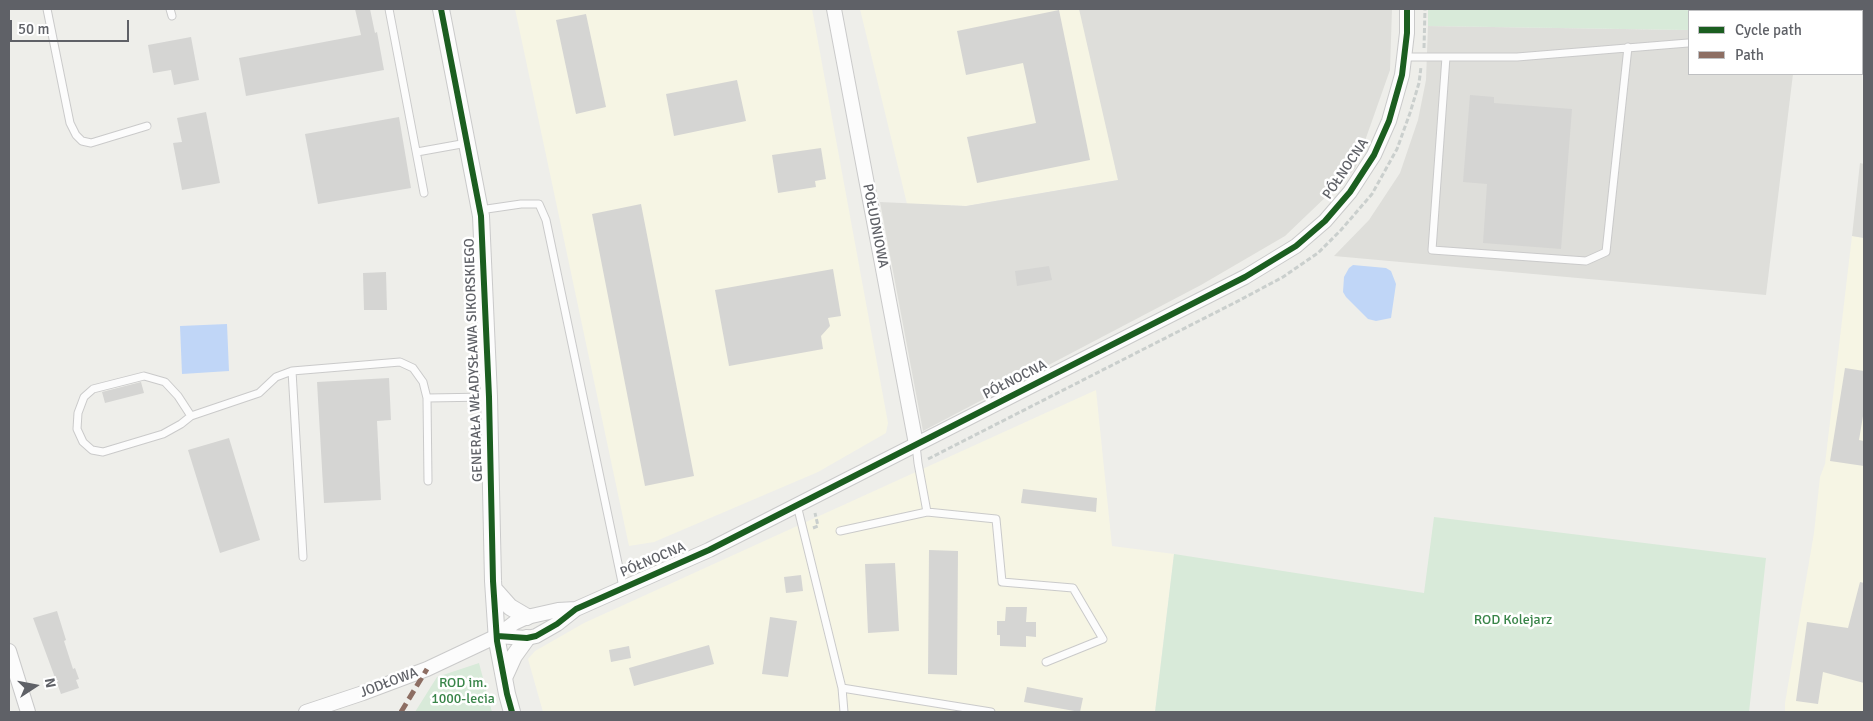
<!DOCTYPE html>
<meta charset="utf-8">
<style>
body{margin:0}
#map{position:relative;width:1873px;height:721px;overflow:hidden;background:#eeeeea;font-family:Signika,sans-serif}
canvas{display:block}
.frame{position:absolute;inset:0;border:10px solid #5f6167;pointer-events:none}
.legend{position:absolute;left:1688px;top:10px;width:175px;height:65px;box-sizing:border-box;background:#fff;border:1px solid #bfc0c2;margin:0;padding:6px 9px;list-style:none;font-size:15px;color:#5f6167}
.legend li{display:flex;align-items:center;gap:10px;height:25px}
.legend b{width:25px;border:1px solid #bfc0c2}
.north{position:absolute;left:10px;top:661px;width:50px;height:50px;-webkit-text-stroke:4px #fff;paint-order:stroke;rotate:79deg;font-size:14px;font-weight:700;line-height:20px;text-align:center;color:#5f6167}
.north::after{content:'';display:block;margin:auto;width:18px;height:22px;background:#5f6167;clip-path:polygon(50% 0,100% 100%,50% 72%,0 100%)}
.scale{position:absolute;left:10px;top:20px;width:119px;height:22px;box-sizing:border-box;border:2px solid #5f6167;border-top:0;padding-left:6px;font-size:15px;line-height:18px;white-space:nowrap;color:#5f6167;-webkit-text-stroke:4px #fff;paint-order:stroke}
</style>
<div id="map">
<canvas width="1873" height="721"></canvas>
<div class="frame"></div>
<ul class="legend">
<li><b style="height:6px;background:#1b5e20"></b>Cycle path</li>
<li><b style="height:6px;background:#8d6e63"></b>Path</li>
</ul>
<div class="north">N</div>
<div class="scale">50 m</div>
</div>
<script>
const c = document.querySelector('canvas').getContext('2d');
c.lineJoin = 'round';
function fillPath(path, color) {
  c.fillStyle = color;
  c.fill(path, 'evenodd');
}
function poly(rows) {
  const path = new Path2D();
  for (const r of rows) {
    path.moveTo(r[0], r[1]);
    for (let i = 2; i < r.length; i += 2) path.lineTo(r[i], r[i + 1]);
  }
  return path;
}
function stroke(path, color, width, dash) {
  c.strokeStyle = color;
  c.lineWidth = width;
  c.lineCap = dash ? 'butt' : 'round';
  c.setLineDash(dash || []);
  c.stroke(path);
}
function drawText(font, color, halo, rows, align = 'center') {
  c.font = font + ' Signika,sans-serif';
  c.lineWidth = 5;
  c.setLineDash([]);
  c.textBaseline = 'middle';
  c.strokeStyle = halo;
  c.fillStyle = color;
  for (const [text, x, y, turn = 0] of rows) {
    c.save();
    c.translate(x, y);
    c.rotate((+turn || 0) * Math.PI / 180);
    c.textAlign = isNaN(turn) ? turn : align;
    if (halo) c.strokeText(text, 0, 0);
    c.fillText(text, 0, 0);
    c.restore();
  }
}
fillPath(poly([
 [515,9,812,9,888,423,886,433,818,472,654,542,629,546],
 [860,9,1083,9,1118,180,966,206,907,204],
 [1852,236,1864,238,1864,712,1785,712,1785,703,1814,533,1820,477,1825,464],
 [1096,390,1112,546,1174,554,1155,712,543,712,528,659,535,651,584,623]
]), '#f6f5e4');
fillPath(poly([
 [1079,9,1392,9,1390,70,1355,169,1285,236,1201,285,923,431,880,202,966,206,1118,180],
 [1428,26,1689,30,1689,74,1793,74,1766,295,1334,256,1369,220,1400,173,1418,120,1426,80],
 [1860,163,1864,164,1864,238,1852,236]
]), '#dededa');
fillPath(poly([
 [1428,9,1852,9,1851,11,1689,11,1689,30,1428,26],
 [1434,517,1766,558,1749,712,1155,712,1174,554,1424,593],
 [479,663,492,712,415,712,437,677]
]), '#d8ead9');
fillPath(poly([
 [1353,265,1386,268,1391,271,1396,284,1391,318,1376,321,1368,319,1346,297,1343,292,1344,277,1349,268],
 [227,324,229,371,182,374,180,326]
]), '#c0d6f7');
fillPath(poly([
 [355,9,370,9,375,33,377,32,384,70,246,96,239,58,361,35],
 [1059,10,1090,160,977,183,967,137,1036,123,1023,63,966,75,957,31],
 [586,14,606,107,576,114,556,20],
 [191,37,199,80,174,85,171,70,153,73,148,45],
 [737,80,746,121,674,136,666,94],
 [1470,95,1494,97,1494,103,1572,109,1561,249,1483,243,1487,184,1463,182],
 [206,112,220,183,182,190,173,143,182,142,177,118],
 [399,117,411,188,318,204,305,134],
 [821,148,826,179,815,181,816,187,778,193,772,155],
 [641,204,694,476,645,486,592,214],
 [1049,266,1052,280,1017,286,1015,271],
 [833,269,841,316,828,318,830,326,821,336,823,349,729,366,715,290],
 [386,272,387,310,364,310,363,273],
 [1845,368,1864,371,1864,410,1859,440,1864,441,1864,466,1830,461],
 [389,378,391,420,377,421,381,500,324,503,317,382],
 [141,382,144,393,105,403,102,392],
 [229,438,260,540,220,553,188,450],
 [1023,489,1097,498,1096,512,1021,503],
 [929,550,958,551,957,675,928,674],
 [895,563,899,631,868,633,865,564],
 [801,575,803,591,786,593,784,577],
 [1860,582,1864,583,1864,683,1823,672,1818,704,1796,701,1807,622,1848,628],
 [1006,607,1027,607,1026,622,1036,622,1036,637,1026,636,1026,647,1000,646,1000,635,997,635,997,621,1005,621],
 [57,611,66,640,64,641,73,669,75,668,79,679,76,680,79,688,61,694,33,618],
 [770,617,797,621,788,677,762,674],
 [709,645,714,664,634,686,629,668],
 [629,646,631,658,611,662,609,650],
 [1027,687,1083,698,1080,712,1024,702]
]), '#d5d5d3');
const service = poly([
 [47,9,70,123,76,135,82,141,91,143,147,126],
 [170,9,172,16],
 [389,9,424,193],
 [1404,57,1517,57,1688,43],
 [1446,57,1432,250,1586,261,1606,252,1628,47],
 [417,152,467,143],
 [480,210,521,204,539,204,546,220,623,587],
 [292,371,303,557],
 [427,398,428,481],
 [191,416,181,424,163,434,103,452,92,450,83,442,77,429,78,413,84,397,93,389,144,376,165,382,178,396,191,416,259,393,276,377,292,371,400,362,413,368,423,382,427,398,489,397],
 [916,445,918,463,927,512,996,519,1002,582,1073,588,1103,639,1046,662],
 [797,505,842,688,844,712],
 [840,531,927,512],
 [842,688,991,712]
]);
const minor = poly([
 [834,9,916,444],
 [497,636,527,638,536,636,557,624,576,609,709,550,1245,277,1296,246,1325,221,1350,192,1374,155,1389,121,1402,75,1407,33,1407,9],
 [9,651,28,712],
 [306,712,363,693,427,669,497,636,514,623,527,617,558,610,576,609]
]);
const tertiary = poly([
 [441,9,481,216,489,397,493,581,497,641,507,694,512,712],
 [494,589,510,607,527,617],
 [504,678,514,656,527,638]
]);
stroke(service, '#cacaca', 9);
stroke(minor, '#cacaca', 16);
stroke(tertiary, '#cacaca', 18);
stroke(poly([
 [1424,48,1425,9],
 [928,459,1240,300,1283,277,1318,253,1341,230,1372,194,1397,149,1410,113,1419,83,1421,67],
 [813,528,818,526,815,513]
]), '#cacfcd', 3, [5, 2.5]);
stroke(service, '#fcfcfc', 7);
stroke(minor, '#fcfcfc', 14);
stroke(tertiary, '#fcfcfc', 16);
stroke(poly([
 [401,712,427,669]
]), '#8d6e63', 5, [10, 5]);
stroke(poly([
 [441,9,481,216,489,397,493,581,497,641,507,694,512,712],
 [497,636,527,638,536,636,557,624,576,609,709,550,1245,277,1296,246,1325,221,1350,192,1374,155,1389,121,1402,75,1407,33,1407,9]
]), '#1b5e20', 6);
drawText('14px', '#5f6167', '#fff', [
 ["PÓŁNOCNA",1346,169,-56],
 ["POŁUDNIOWA",875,226,79],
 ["GENERAŁA WŁADYSŁAWA SIKORSKIEGO",474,360,-92],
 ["PÓŁNOCNA",1015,380,-27],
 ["PÓŁNOCNA",653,560,-23],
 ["JODŁOWA",389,683,-21]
]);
drawText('14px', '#398549', '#fff', [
 ["ROD Kolejarz",1513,620],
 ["ROD im.",463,683],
 ["1000-lecia",463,699]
]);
</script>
